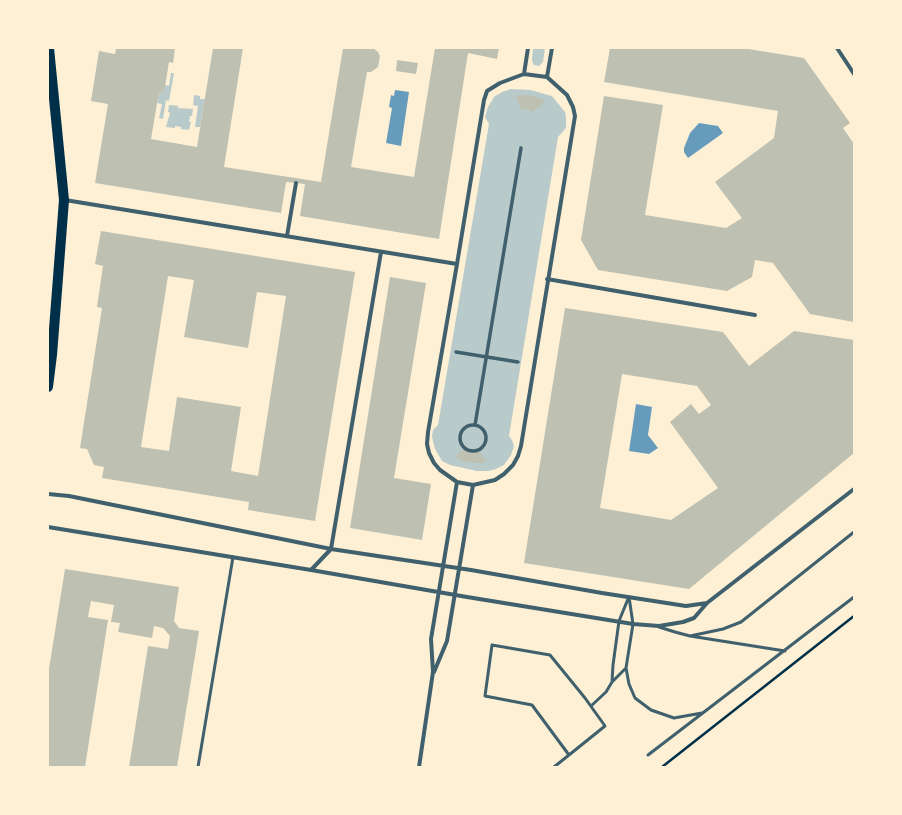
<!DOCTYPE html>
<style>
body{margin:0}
#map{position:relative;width:902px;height:815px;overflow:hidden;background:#fdf0d5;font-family:Signika,sans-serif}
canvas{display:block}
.frame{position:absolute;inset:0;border:49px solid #fdf0d5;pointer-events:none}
</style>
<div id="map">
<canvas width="902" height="815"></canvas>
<div class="frame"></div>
</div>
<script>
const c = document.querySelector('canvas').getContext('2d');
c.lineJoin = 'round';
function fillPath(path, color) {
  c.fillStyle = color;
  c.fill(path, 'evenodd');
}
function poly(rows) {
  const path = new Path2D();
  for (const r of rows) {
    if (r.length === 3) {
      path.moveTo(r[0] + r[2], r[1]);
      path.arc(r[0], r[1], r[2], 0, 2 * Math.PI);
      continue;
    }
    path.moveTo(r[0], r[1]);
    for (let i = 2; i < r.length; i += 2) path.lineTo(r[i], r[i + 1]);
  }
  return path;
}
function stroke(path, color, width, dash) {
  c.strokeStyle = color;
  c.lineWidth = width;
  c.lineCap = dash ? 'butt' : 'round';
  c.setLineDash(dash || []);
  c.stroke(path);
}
fillPath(poly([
 [533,48,545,48,543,62,539,66,534,65,532,61],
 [171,73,174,73,169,101,166,100,163,119,159,118,162,104,157,103,159,92,164,93,165,85,169,86],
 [511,89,530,90,552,96,565,112,566,117,566,128,558,137,509,436,512,440,514,446,511,455,504,465,496,469,488,471,477,471,450,465,442,461,435,449,432,437,433,430,438,425,489,124,485,117,488,107,494,97,502,92],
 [194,95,200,96,200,99,205,99,200,127,195,127,198,106,193,105],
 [169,105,178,106,178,108,193,109,192,116,190,116,189,122,191,122,189,130,181,129,181,127,175,126,175,128,166,127,170,113,168,112]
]), '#b9caca');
fillPath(poly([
 [395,90,409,92,401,146,386,143,392,108,389,107,391,95,394,96],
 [699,123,718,126,723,133,688,158,684,152,684,148,690,133],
 [636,404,652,407,648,435,658,448,649,454,629,451]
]), '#669bbc');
fillPath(poly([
 [116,48,175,48,173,63,169,62,164,93,159,92,151,139,197,147,213,48,243,48,224,167,321,182,343,48,373,48,378,52,380,56,378,67,371,72,367,72,351,167,414,177,435,48,499,48,497,59,468,53,439,239,300,216,305,184,286,182,281,213,95,183,108,104,91,101,99,51,115,54],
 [610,48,742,48,804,58,850,123,843,128,854,144,854,322,810,314,773,263,755,260,752,277,727,291,598,270,581,240,604,96,663,105,645,215,726,228,742,218,715,182,774,138,778,111,604,82],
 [397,60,418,63,416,74,396,71],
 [523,95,534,96,542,99,545,102,533,112,527,108,521,110,516,96],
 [101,231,355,272,315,521,248,510,249,502,102,478,104,467,94,465,87,449,80,448,102,308,97,307,103,266,95,264],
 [168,276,194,280,184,337,248,348,257,292,286,296,258,476,231,471,241,407,177,397,169,451,141,447],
 [390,277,426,283,394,478,431,484,422,540,350,528],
 [565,308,723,332,749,366,794,331,854,340,854,453,689,589,524,563],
 [622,374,697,386,711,405,699,414,691,404,670,422,718,488,671,520,600,508],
 [466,446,471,450,478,448,486,461,482,463,473,463,463,461,456,457],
 [65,569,179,587,174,621,179,628,199,631,177,767,129,767,148,646,168,649,170,636,163,628,154,626,152,638,118,632,120,623,111,622,114,605,91,601,88,617,108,620,85,767,48,767,48,675]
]), '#bec0b2');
stroke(poly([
 [662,767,854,616]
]), '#003049', 2.5);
stroke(poly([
 [629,597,633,624,626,668,629,684,635,698,651,710,674,718,702,713],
 [659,627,675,632,690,636,785,651],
 [690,636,723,629,741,622,854,532],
 [612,682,613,665,619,621,628,599],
 [591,706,606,692,612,682,626,668],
 [648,755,854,597],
 [198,767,233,557],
 [554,767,569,755,532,705,485,696,492,645,550,655,585,698,605,726,569,755]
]), '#3f606c', 3);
stroke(poly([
 [456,352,518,362],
 [475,425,521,148],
 [473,438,13]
]), '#3f606c', 3.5);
stroke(poly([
 [837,48,854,74],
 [524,74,547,77,567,95,573,107,575,116,521,446,518,456,513,465,504,474,495,480,473,485,457,482,440,470,434,463,429,453,427,444,428,432,457,264,484,100,487,91,500,83,524,74],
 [524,74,528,48],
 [547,77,552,48],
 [65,200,457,264],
 [287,236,296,183],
 [547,279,755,315],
 [48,494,69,496,331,549,471,570,602,593,686,606,707,603],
 [48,527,311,570,467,597,633,624,659,626,683,622,694,618,707,603,854,489],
 [311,570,331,549,381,252],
 [434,672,447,641,473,485],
 [419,767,433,672,431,639,457,482]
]), '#3f606c', 4);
stroke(poly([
 [48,387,52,355,64,200,49,48]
]), '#003049', 10);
</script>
